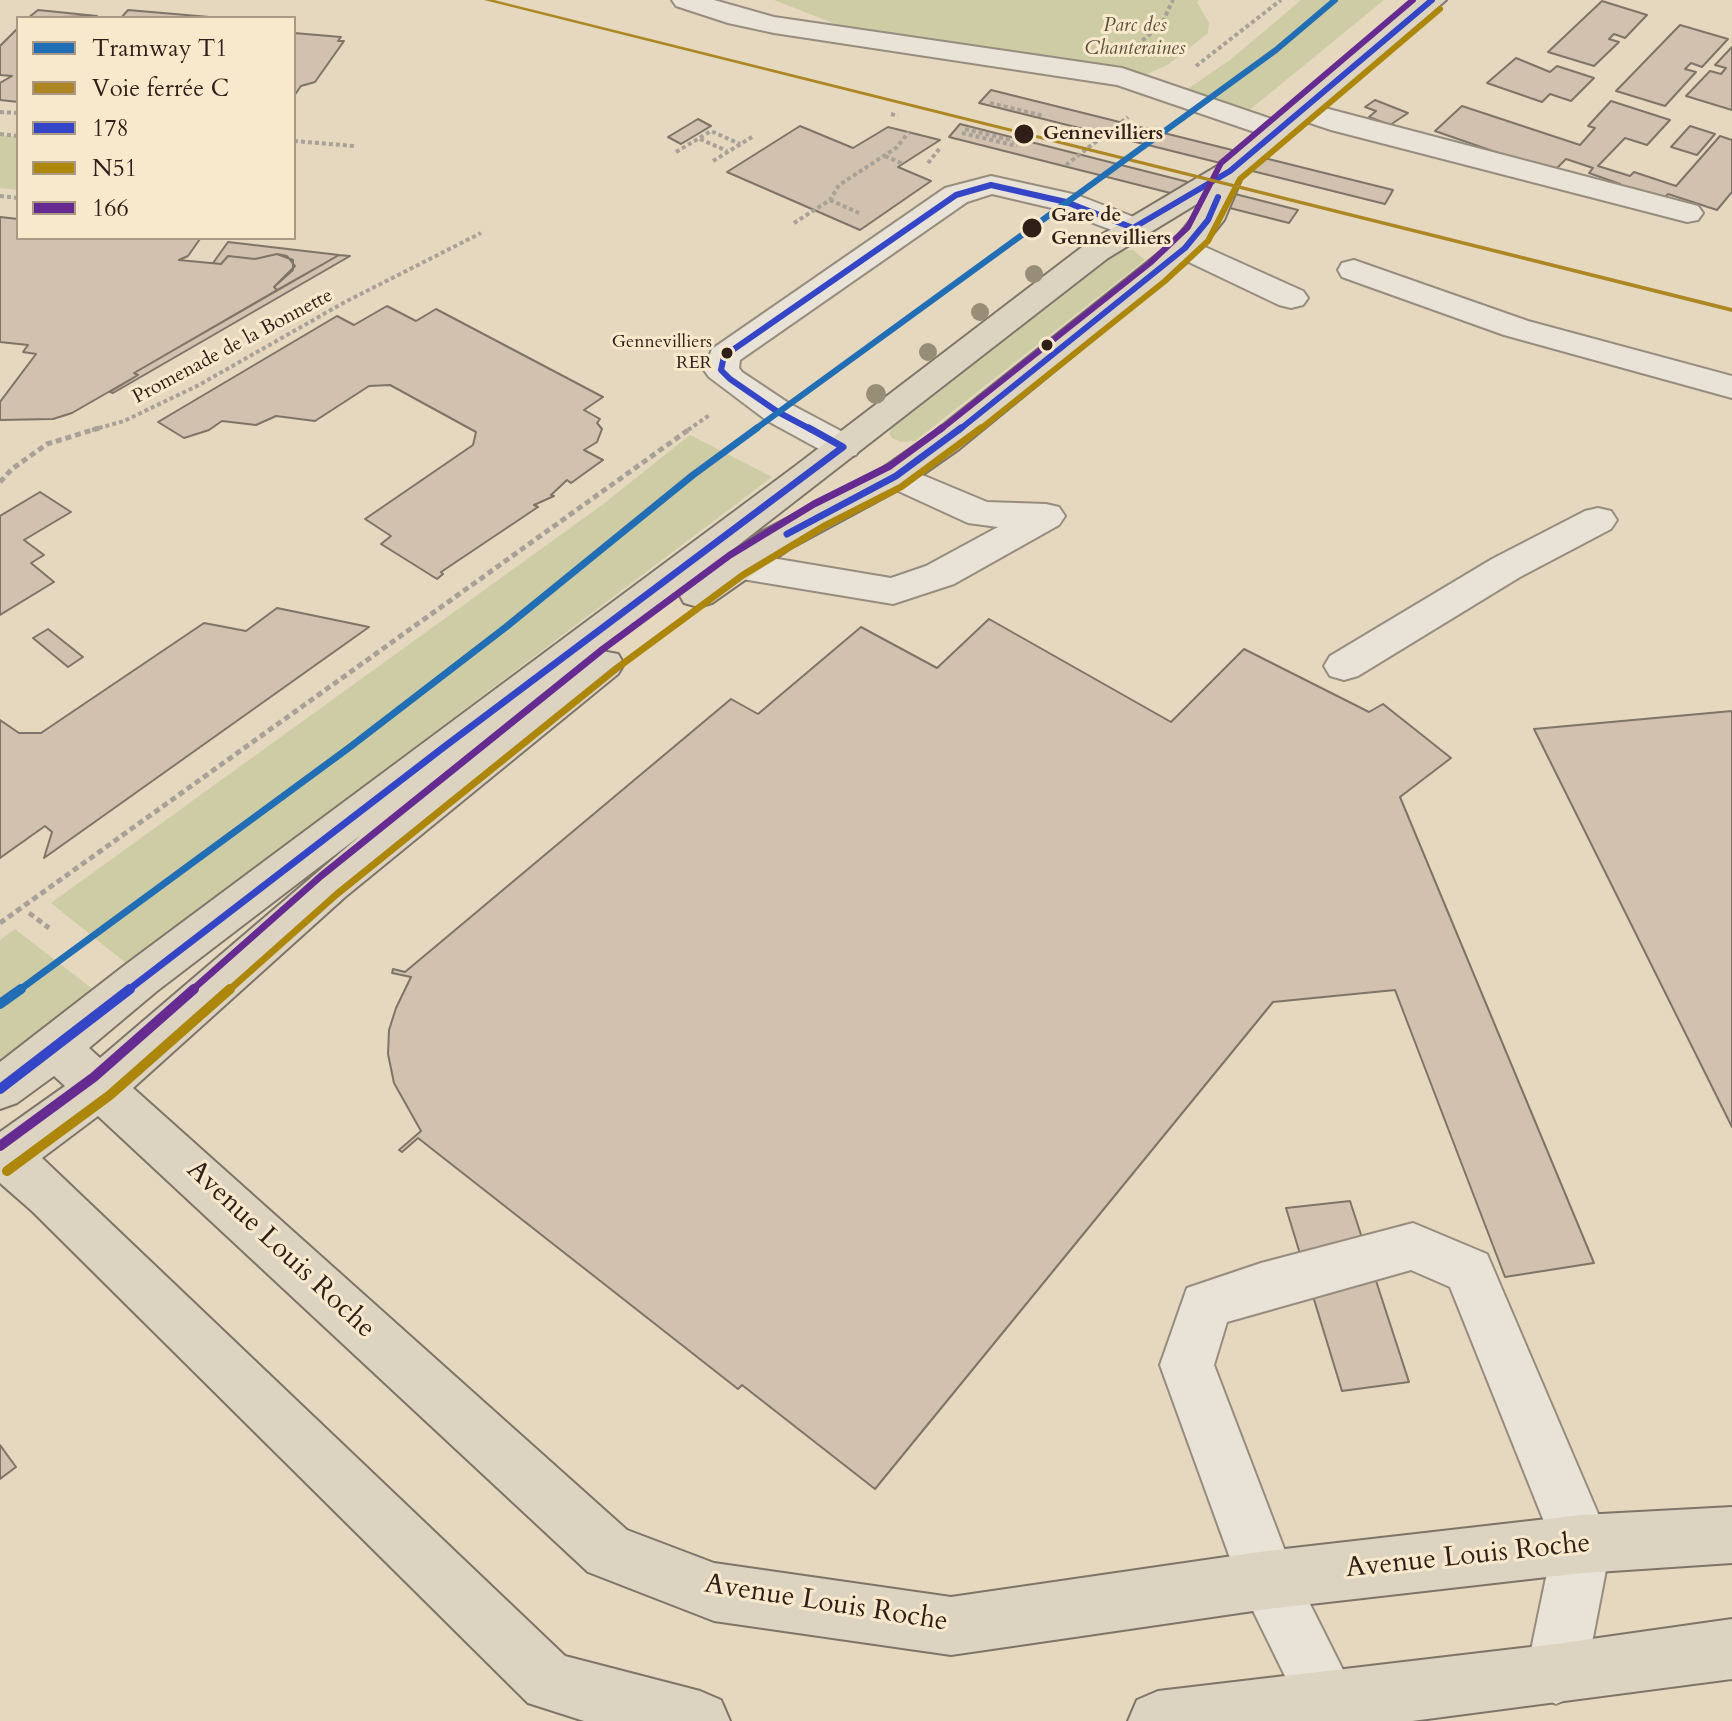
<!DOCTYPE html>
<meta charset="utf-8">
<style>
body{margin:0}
#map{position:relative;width:1732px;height:1721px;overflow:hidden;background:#e5d8bf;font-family:Cardo,serif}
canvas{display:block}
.legend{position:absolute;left:16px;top:16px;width:280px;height:224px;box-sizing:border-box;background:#f8e9cc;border:2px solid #a89884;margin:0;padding:10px 14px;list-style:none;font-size:24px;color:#301f19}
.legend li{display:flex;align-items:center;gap:16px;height:40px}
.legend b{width:40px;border:2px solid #a89884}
</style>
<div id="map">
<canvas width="1732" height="1721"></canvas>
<ul class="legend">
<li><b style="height:10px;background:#216eb4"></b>Tramway T1</li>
<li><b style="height:10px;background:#ac8724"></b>Voie ferrée C</li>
<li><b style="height:10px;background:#3445c6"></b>178</li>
<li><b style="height:10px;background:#ac870b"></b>N51</li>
<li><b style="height:10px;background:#652b91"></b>166</li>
</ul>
</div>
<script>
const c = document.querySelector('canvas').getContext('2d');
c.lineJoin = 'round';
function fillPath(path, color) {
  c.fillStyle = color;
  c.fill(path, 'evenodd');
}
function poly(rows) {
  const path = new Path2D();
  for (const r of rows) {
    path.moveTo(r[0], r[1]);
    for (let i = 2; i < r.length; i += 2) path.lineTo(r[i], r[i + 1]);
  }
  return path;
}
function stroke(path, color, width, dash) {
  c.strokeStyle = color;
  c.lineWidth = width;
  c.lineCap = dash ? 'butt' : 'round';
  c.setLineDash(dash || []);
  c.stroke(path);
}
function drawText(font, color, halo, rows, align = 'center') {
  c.font = font + ' Cardo,serif';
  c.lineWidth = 6;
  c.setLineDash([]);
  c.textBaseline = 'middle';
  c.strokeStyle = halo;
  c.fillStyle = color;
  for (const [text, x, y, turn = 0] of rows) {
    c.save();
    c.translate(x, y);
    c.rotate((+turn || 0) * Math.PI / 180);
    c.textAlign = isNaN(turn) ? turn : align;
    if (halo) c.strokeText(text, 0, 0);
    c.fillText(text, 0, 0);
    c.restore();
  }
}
fillPath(poly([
 [774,0,1199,0,1197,2,1209,23,1208,33,1169,64,1143,76,861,34],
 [1301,0,1384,0,1247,112,1186,90,1230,60],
 [0,135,18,137,18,190,0,188],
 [1133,250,1145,260,915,441,901,442,892,438,889,433,891,429,1120,251],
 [690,435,772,477,127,964,51,903,602,505],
 [15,929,95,991,0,1062,0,940]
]), '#cdcca4');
const building = poly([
 [1602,1,1647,15,1625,38,1614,34,1609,39,1619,42,1594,66,1548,52,1602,1],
 [38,10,97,16,28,18,38,10],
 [128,10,221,18,121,18,128,10],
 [1680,25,1728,39,1702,67,1691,63,1685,69,1696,72,1665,106,1616,91,1680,25],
 [18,28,18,102,0,100,0,83,12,76,0,75,0,46,18,28],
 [294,33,341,37,338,41,344,41,315,82,301,86,294,96,294,33],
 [1732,47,1732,110,1686,96,1710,71,1721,74,1726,68,1715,65,1732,47],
 [1516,58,1550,72,1557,66,1594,78,1571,101,1550,94,1542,102,1487,83,1516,58],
 [991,90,1393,190,1385,204,979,103,991,90],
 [1375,100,1408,113,1390,125,1369,117,1376,111,1365,107,1375,100],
 [1611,101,1670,120,1647,145,1625,138,1598,166,1630,176,1634,172,1676,186,1720,136,1732,140,1732,192,1717,210,1668,194,1661,201,1618,186,1620,184,1589,173,1593,168,1566,159,1553,172,1435,131,1462,106,1580,145,1595,128,1588,126,1611,101],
 [698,119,711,126,681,144,668,137,698,119],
 [960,124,1298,210,1289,223,949,137,960,124],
 [800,126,853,148,888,127,940,140,898,167,931,181,860,230,727,172,800,126],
 [1690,126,1715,134,1697,155,1671,147,1690,126],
 [0,217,18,219,18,238,197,238,200,239,188,256,179,260,221,264,228,256,255,259,277,254,287,256,295,266,274,287,277,290,134,373,138,375,72,413,53,419,0,420,0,402,36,354,23,352,28,345,0,342,0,217],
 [228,242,339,255,277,290,274,287,293,270,293,260,277,254,255,259,228,256,221,264,213,263,228,242],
 [339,255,350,256,113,393,110,392,138,375,134,373,339,255],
 [387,306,416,321,436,309,603,397,584,410,600,419,597,423,602,429,597,442,584,450,603,460,571,483,567,480,551,495,554,496,534,505,538,507,441,572,443,574,437,579,381,544,391,536,365,519,473,445,476,432,390,385,369,386,315,421,276,416,256,425,222,421,209,430,184,438,158,422,337,316,354,325,387,306],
 [40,492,71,512,24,540,44,555,31,563,54,582,0,615,0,516,40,492],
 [277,608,369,627,44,858,52,832,45,826,0,858,0,720,19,733,41,733,204,623,246,631,277,608],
 [989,619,1171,722,1244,649,1369,712,1383,704,1451,758,1400,797,1594,1263,1505,1277,1395,990,1273,1002,875,1489,742,1385,738,1389,418,1138,402,1152,399,1150,421,1131,394,1083,388,1054,389,1030,396,1008,411,977,392,973,393,969,405,972,731,699,758,714,861,627,937,668,989,619],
 [48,629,83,657,68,667,33,638,48,629],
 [1732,711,1732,1127,1534,729,1732,711],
 [1350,1201,1409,1382,1342,1391,1286,1208,1350,1201],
 [0,1445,16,1467,0,1479,0,1445]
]);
fillPath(building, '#d1c1ae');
stroke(building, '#7e7468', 2);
const minor = poly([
 [672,0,714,0,774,17,1122,68,1289,125,1293,131,1289,137,1278,140,1117,85,774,33,728,23,676,6,672,0],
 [1302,102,1698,206,1703,213,1698,220,1687,222,1331,130,1292,117,1287,111,1292,105,1302,102],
 [991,176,1077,195,1144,221,1149,228,1144,235,1133,238,1056,209,992,194,967,202,740,360,739,368,742,372,790,404,856,439,861,447,856,455,843,458,830,455,766,420,709,377,704,370,712,349,945,188,991,176],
 [1185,238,1303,291,1308,298,1303,305,1291,308,1279,305,1174,255,1169,248,1174,241,1185,238],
 [1354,260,1528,321,1732,376,1732,398,1504,335,1342,277,1338,270,1342,263,1354,260],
 [896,464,987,502,1046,504,1059,507,1065,516,1059,525,954,584,893,604,736,578,722,574,717,565,722,556,736,552,891,578,926,566,998,527,968,523,883,484,878,476,883,468,896,464],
 [1598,508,1611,511,1617,520,1611,529,1520,577,1358,676,1344,680,1330,676,1324,666,1330,656,1492,559,1585,511,1598,508],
 [1413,1223,1487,1254,1611,1544,1586,1674,1577,1695,1556,1704,1535,1695,1526,1674,1553,1544,1450,1287,1411,1270,1227,1322,1214,1365,1290,1564,1359,1702,1351,1721,1307,1721,1238,1580,1160,1365,1187,1288,1261,1263,1413,1223]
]);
const major = poly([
 [1415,0,1446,0,1243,175,1224,220,1196,255,959,449,909,484,789,549,712,603,698,607,684,603,679,594,681,589,602,651,618,654,624,664,618,674,345,897,133,1088,627,1530,714,1563,951,1597,1267,1551,1582,1515,1732,1507,1732,1563,1582,1573,1267,1609,951,1655,714,1621,588,1572,98,1116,42,1158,565,1656,700,1691,721,1700,730,1721,584,1721,528,1703,32,1211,0,1183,0,1132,65,1086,54,1076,17,1103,0,1109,0,1062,125,965,794,467,1086,244,1219,165,1415,0],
 [1200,202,1193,217,1174,241,933,433,883,468,763,531,714,564,1108,258,1200,202],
 [361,835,100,1058,89,1048,157,991,361,835],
 [1732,1619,1732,1679,1412,1721,1128,1721,1137,1700,1158,1691,1556,1644,1732,1619]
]);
stroke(minor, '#968d7f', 4);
stroke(major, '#7e7468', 4);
stroke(poly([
 [1137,45,1161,25,1173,0],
 [1196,66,1281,0],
 [990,103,1044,116],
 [0,112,18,113],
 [891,114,898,116],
 [965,129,1020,142],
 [962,133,1017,146],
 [0,134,18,136],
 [700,139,727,151],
 [294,141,354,146],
 [676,152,711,131,740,144],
 [885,156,903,164],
 [713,161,752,137],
 [928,163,940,148],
 [1066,165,1128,117],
 [0,196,18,198],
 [830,200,859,213],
 [794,223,830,200,839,185,896,148,909,132],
 [92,430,124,421,199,385,345,302,481,233],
 [688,430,711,414]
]), '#a7a197', 4, [4, 3]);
stroke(poly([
 [0,482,12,469,47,444,99,428],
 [29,913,49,928],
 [0,923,691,428]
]), '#a7a197', 5, [6, 4]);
fillPath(minor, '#e9e2d6');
fillPath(major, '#dcd3c1');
stroke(poly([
 [812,430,778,412,730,379,721,370,724,356,956,195,991,185,1066,202,1133,228,1230,171,1432,0],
 [959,430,1185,248,1208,220,1218,197]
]), '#3445c6', 6);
stroke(poly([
 [787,534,896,476,961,428],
 [127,991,444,747,843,447,809,428]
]), '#3445c6', 7);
stroke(poly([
 [0,1089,130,989]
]), '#3445c6', 10);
stroke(poly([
 [979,430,1165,281,1208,241,1240,179,1440,9]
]), '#ac870b', 6);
stroke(poly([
 [228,991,337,894,617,668,743,575,826,525,901,487,981,428]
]), '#ac870b', 7);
stroke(poly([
 [7,1171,110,1095,230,989]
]), '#ac870b', 10);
stroke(poly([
 [940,430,1150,263,1188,227,1221,163,1413,0]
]), '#652b91', 6);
stroke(poly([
 [191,991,321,876,603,649,730,555,814,504,890,466,942,428]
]), '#652b91', 7);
stroke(poly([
 [0,1146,94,1077,194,989]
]), '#652b91', 10);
fillPath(poly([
 [484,0,494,0,1732,308,1732,312,484,0]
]), '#ac8724');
stroke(poly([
 [754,430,1276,50,1335,0]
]), '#216eb4', 6);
stroke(poly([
 [18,991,350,747,506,627,693,475,757,428]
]), '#216eb4', 7);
stroke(poly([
 [0,1004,21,989]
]), '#216eb4', 10);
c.fillStyle = '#988d77';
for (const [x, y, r] of [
 [1034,274,9],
 [980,312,9],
 [928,352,9],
 [876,394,10]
]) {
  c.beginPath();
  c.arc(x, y, r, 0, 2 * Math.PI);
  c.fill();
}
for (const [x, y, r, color] of [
 [1024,134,11,"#301f19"],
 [1032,228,11,"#301f19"],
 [1047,345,7,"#301f19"],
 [727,353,7,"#301f19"]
]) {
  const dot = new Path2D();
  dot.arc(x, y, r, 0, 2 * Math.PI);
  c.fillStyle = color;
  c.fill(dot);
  stroke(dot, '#f8e9cc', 3);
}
drawText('18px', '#301f19', '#f8e9cc', [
 ["Gennevilliers",712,343],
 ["RER",712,364]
], 'right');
drawText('italic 20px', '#59503c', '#f8e9cc', [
 ["Parc des",1135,26],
 ["Chanteraines",1135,49]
]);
drawText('bold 20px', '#301f19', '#f8e9cc', [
 ["Gennevilliers",1043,134],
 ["Gare de",1051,216],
 ["Gennevilliers",1051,239]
], 'left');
drawText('20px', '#301f19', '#f8e9cc', [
 ["Promenade de la Bonnette",233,347,-28]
]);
drawText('28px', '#301f19', '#f8e9cc', [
 ["Avenue Louis Roche",280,1250,43],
 ["Avenue Louis Roche",1468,1557,-6],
 ["Avenue Louis Roche",826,1604,9]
]);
</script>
